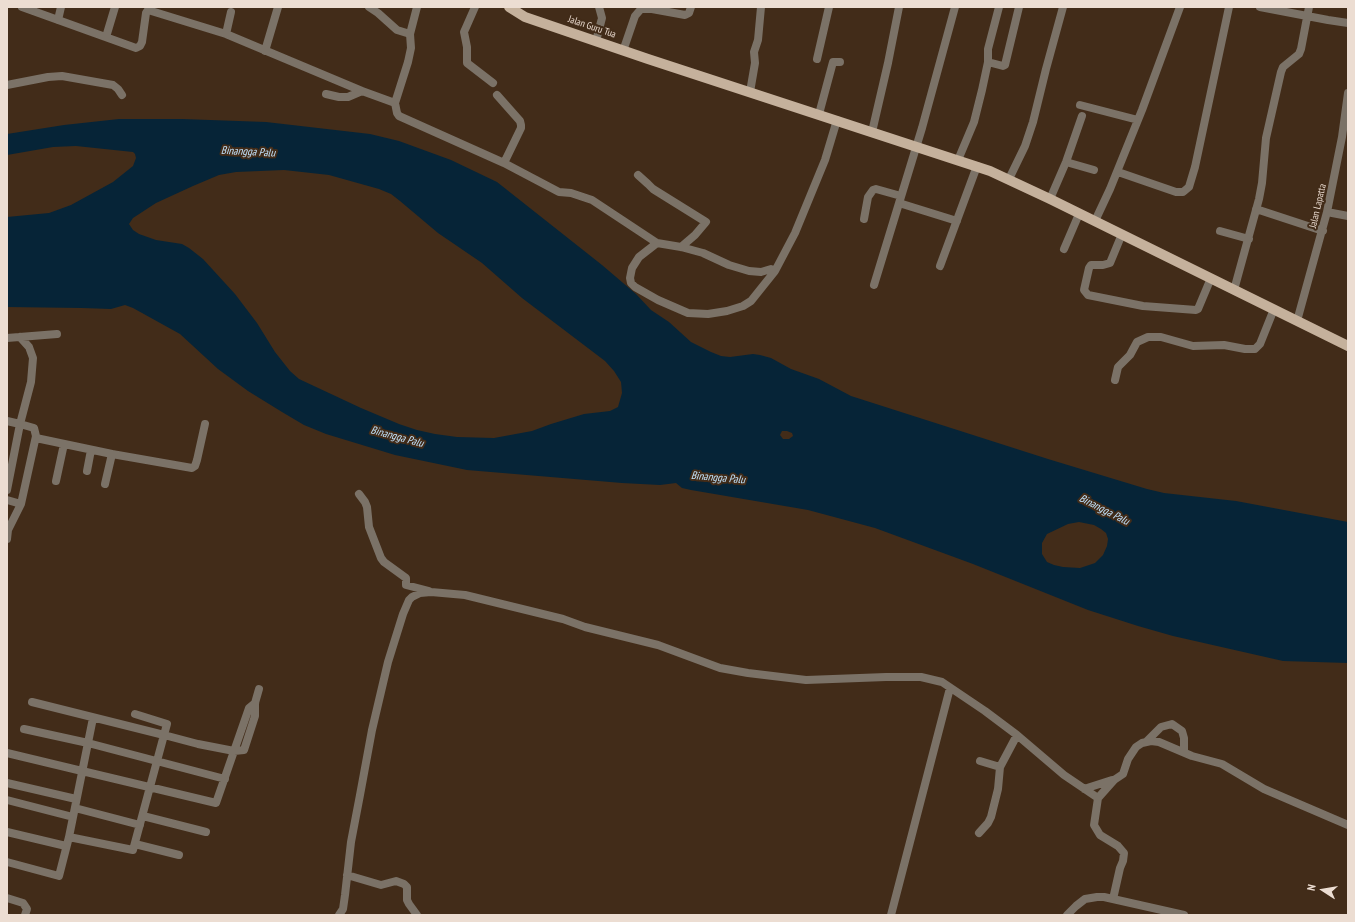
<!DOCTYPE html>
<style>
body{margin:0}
#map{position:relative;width:1355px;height:922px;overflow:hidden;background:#422c19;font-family:"PT Sans Narrow",sans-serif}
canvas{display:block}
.frame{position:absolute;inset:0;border:8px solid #ecddd2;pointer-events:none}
.north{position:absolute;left:1303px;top:870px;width:40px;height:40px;-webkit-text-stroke:3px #422c19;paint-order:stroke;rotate:282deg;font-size:11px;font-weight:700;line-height:16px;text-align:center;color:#ecddd2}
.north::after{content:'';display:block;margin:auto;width:14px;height:18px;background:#ecddd2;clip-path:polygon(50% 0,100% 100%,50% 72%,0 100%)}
</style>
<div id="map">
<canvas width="1355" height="922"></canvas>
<div class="frame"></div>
<div class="north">N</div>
</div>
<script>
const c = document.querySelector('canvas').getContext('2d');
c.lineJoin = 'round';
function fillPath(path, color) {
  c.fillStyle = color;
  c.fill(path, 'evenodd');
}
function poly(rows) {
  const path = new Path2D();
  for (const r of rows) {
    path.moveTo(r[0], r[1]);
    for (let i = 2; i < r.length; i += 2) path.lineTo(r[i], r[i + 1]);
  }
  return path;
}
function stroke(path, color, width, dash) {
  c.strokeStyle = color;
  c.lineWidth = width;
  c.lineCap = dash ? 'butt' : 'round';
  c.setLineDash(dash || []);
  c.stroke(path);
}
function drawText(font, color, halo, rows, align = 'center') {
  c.font = font + ' "PT Sans Narrow",sans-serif';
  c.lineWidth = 4;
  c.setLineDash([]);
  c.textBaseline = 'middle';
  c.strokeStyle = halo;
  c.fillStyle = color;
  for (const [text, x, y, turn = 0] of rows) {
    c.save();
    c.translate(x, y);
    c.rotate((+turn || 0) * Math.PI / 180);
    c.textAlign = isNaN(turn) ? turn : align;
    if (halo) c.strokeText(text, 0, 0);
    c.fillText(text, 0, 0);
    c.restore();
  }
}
fillPath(poly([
 [119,119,182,119,266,122,370,134,399,141,451,160,497,182,602,265,636,294,651,310,669,322,691,342,711,352,721,356,730,357,753,354,760,355,771,358,791,369,819,379,851,396,1048,459,1147,489,1164,493,1236,501,1348,522,1348,663,1283,661,1173,636,1138,626,1088,610,973,564,875,528,808,510,691,490,682,488,676,483,660,485,622,483,467,470,395,455,326,434,304,425,282,412,248,391,218,369,180,334,133,308,125,305,111,309,82,308,7,307,7,217,49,213,71,205,113,182,133,166,136,158,135,154,133,152,76,146,53,147,7,155,7,134,64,125],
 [284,170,329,175,379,189,391,194,400,201,438,233,482,263,522,298,605,361,614,371,621,382,622,393,618,407,610,411,584,414,551,424,532,431,494,438,457,437,435,434,417,430,399,424,361,408,299,379,290,371,275,352,257,323,235,294,203,259,189,248,182,244,156,240,139,234,133,230,129,224,133,218,156,203,193,186,219,175,236,172],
 [782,431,787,431,792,433,793,436,789,439,783,439,780,435],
 [1079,522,1094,525,1101,529,1106,533,1108,539,1107,546,1103,555,1095,563,1080,568,1063,567,1054,565,1047,562,1042,554,1042,543,1047,534,1068,524]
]), '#062437');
stroke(poly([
 [22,7,136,48,140,46,142,42,146,13,148,10,226,34],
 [369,7,378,13,397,30,410,34],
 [417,7,410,34,411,48,408,62,395,103,397,113,399,116,504,163,559,192,571,193,592,200,657,243],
 [475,7,464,32,467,47,467,63,493,83],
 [1260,7,1328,20,1348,23],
 [231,12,226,34,362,91],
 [58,20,61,7],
 [106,37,115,7],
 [596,41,602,18,599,7],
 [265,51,278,7],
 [623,51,635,16,641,9,652,9,685,15,689,13,691,7],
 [817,59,829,7],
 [988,62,1003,66,1005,65,1019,7],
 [7,85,48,77,62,76,113,85,118,89,122,95],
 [750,92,755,63,754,52,758,40,761,7],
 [326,94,339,97,348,97,362,91,395,103],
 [497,95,520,121,521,125,521,128,504,163],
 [1080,105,1138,120],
 [819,114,833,62,840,62],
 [872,132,888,63,899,7],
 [958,160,974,122,982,90,988,62,988,49,999,7],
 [1066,162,1094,170],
 [1118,172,1176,192,1183,192,1189,187,1195,167,1229,7],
 [638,175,648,184,653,189,706,222,695,235,681,247],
 [1009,179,1025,146,1033,122,1046,69,1063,7],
 [1050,199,1066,162,1082,116],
 [899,203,957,221],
 [1256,209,1323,231],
 [1327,212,1348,216],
 [864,219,868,197,873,190,876,189,901,196],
 [1095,221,1110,189,1142,110,1180,7],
 [1220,231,1249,239],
 [1122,234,1110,263,1103,265,1091,265,1089,268,1084,290,1088,295,1143,306,1196,310,1198,309,1211,278],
 [1064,249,1079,214],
 [940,266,977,166],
 [775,271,771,269,761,272,749,271,729,265,703,253,681,247,657,243,639,257,632,268,630,278,631,283,635,287,658,300,688,313,708,314,727,311,743,306,751,301,775,271,795,233,825,160,837,120],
 [874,285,922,128,955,7],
 [1234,290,1259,199,1262,183,1266,138,1281,72,1283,67,1299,54,1301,49,1309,7],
 [1297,321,1327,212,1342,137,1348,93],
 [7,338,57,334],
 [1115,380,1118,367,1130,355,1137,342,1148,337,1161,337,1193,346,1224,345,1245,349,1255,349,1260,344,1274,309],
 [7,421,20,424,7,490],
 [36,438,112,454],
 [87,471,91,450],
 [56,481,64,444],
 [105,484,112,454,192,468,195,466,197,460,205,424],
 [359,494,365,502,367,507,369,527,381,558,384,562,406,578,406,585,429,591],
 [7,500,21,504],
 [7,539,8,530,21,504,36,436,34,428,20,424,31,382,33,358,29,347,20,337],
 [135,714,167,724,164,735,198,744,234,751,244,750,255,716,255,703,259,689],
 [24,729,88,743,225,779],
 [1147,741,1161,727,1172,724,1182,731,1184,738,1184,752],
 [7,753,82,771,83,767],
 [980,761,1000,767],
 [82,771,216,803,249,708,255,703],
 [7,783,76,799],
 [1084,789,1112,780],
 [1098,798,1114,780,1123,774,1128,759,1136,747,1142,743,1151,741,1159,742,1192,756,1222,764,1264,789,1348,825],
 [7,800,73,817],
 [75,808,140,825],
 [143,816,206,832],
 [7,832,66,846],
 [979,833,988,823,991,817,998,789,1000,767,1017,735],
 [69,837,93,718],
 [135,844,179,855],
 [7,862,59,876,69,837,133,850,164,735,32,702],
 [347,875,381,885,396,881,404,884,407,887,407,900,409,904,417,915],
 [7,898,23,903,27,909,25,915],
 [339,915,343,909,345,895,351,842,360,795,372,730,388,662,403,614,409,600,412,597,420,593,431,592,465,595,563,619,585,627,658,645,720,668,748,673,806,680,886,677,921,677,942,682,985,711,1017,735,1064,775,1098,798,1094,825,1100,835,1118,846,1124,853,1123,861,1120,868,1113,899],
 [891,915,950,688],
 [1067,915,1076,906,1085,899,1097,897,1104,897,1184,915]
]), '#7b7267', 8);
stroke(poly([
 [509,7,525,17,648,59,990,171,1050,199,1348,346]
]), '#c5b19c', 10);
drawText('10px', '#ecddd2', '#422c19', [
 ["Jalan Guru Tua",592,27,19],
 ["Jalan Lapatta",1318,206,-77]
]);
drawText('italic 11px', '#c1e2fb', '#422c19', [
 ["Binangga Palu",248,152,3],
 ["Binangga Palu",397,437,15],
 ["Binangga Palu",718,478,5],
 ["Binangga Palu",1104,510,27]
]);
</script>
